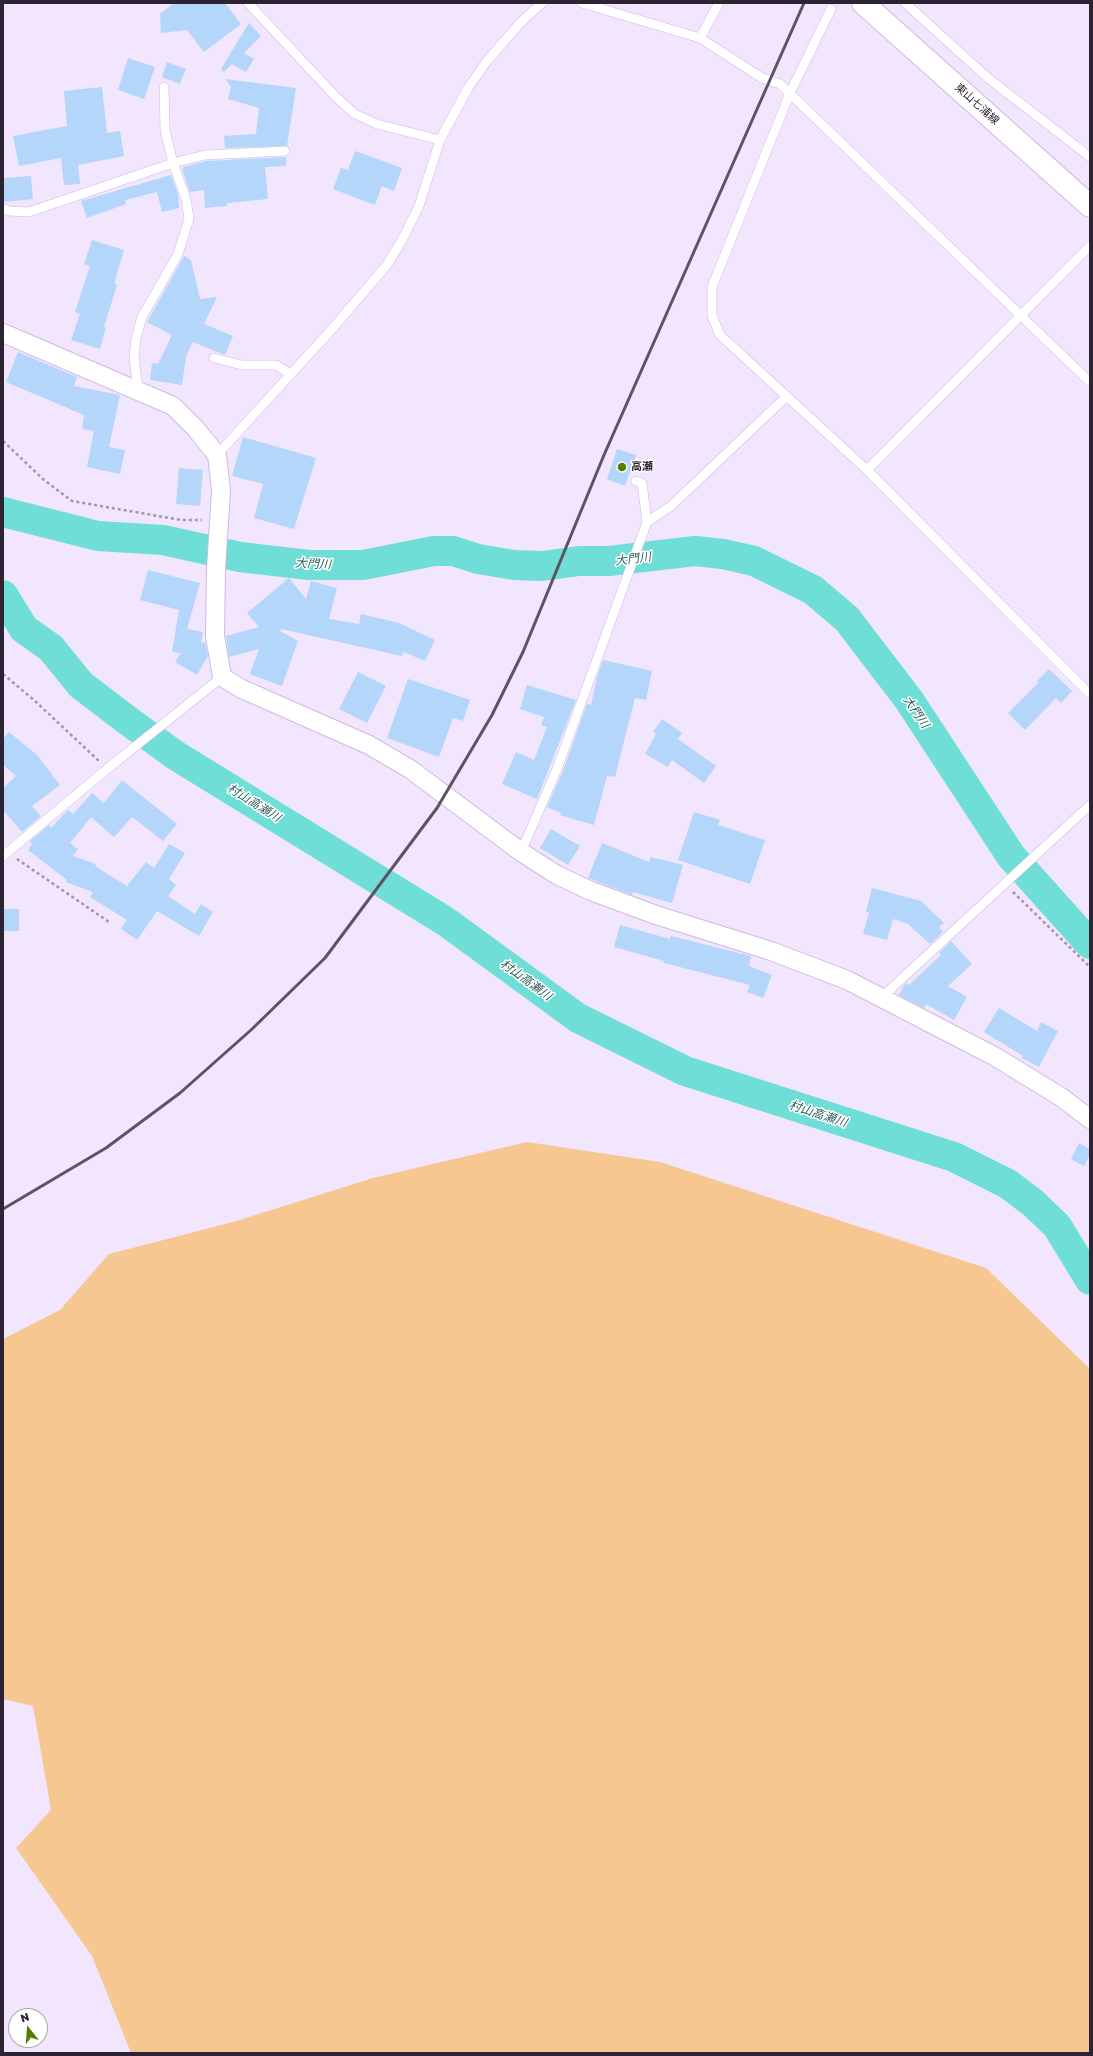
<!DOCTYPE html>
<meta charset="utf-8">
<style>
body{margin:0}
#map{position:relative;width:1093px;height:2056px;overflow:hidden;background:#f2e5fe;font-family:"Golos Text",sans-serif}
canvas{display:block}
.frame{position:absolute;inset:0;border:4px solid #2c2433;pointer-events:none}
.north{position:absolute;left:8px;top:2008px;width:40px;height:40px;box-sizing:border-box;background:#fff;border:1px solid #aba7ad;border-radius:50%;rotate:343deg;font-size:11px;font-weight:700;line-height:16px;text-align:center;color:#2c2433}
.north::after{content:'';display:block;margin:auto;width:14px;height:18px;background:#537d00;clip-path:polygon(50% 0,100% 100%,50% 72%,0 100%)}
</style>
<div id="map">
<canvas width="1093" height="2056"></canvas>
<div class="frame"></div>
<div class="north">N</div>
</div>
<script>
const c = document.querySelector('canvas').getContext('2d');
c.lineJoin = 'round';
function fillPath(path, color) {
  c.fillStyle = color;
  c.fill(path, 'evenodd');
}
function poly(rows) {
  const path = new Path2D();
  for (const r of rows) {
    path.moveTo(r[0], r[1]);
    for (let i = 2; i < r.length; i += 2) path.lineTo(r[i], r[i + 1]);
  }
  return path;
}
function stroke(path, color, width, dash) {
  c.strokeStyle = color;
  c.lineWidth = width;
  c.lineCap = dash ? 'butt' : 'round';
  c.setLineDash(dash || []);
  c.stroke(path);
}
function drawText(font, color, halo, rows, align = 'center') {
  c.font = font + ' "Golos Text","Noto Sans JP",sans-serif';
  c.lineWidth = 3;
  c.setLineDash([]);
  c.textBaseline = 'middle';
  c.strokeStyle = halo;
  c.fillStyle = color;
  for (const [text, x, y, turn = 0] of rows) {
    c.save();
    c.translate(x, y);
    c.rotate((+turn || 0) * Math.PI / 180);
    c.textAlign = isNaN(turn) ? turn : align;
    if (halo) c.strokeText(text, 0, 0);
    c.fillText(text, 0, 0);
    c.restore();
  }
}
fillPath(poly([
 [527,1142,660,1162,986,1268,1090,1369,1090,2053,131,2053,92,1956,16,1848,51,1810,33,1706,3,1699,3,1339,60,1310,109,1254,233,1222,373,1178]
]), '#f7c791');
stroke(poly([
 [3,512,98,536,163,540,240,557,309,565,363,565,434,551,453,551,478,559,514,565,542,566,579,561,609,561,695,551,723,554,754,561,813,590,847,619,909,700,1011,856,1090,944],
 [3,595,24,629,51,648,81,685,127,720,175,755,445,921,578,1018,685,1071,954,1157,1008,1184,1033,1203,1057,1226,1090,1280]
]), '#6eded6', 30);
fillPath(poly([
 [174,3,225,3,241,24,204,52,187,30,161,33,160,14],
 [249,23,261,36,244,53,254,59,246,72,232,64,224,72,221,69],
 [128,58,155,67,144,99,118,90],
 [167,62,186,69,180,84,162,77],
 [225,79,296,88,287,146,225,148,224,136,256,134,259,108,228,99,231,87],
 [102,87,107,133,120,131,124,156,78,165,80,184,64,185,61,158,19,166,13,136,67,126,64,91],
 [355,151,402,168,394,191,382,186,375,205,333,189,341,168,348,170],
 [286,157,286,166,265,167,268,199,227,203,227,206,205,208,204,190,190,192,183,172,183,167,206,161],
 [171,175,178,194,179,208,162,212,157,192,125,200,126,204,87,218,81,201],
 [31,176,33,199,3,202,3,178],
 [92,240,124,250,114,284,117,285,104,327,106,327,100,349,71,340,80,314,75,312,90,266,84,264],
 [184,256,191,260,200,299,217,297,204,324,233,336,225,355,193,342,186,356,182,385,150,380,152,363,158,364,172,335,147,322],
 [18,352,77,377,74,386,120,395,109,447,125,450,120,474,87,467,94,431,82,429,84,415,6,382],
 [243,437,316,458,294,529,254,518,263,484,232,476],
 [617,449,636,455,625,486,607,479],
 [179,468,203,470,200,506,176,504],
 [148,570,200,583,187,629,203,632,201,643,205,642,208,656,197,675,175,662,181,653,172,652,179,610,140,600],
 [289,578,306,599,311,581,337,588,329,619,359,624,361,614,399,623,435,640,425,661,404,652,402,656,281,629,280,631,298,641,282,686,250,674,259,649,229,657,226,636,259,627,247,613],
 [603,660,652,671,646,700,635,698,615,777,607,776,594,825,560,815,561,813,547,807,563,771,587,704,591,705,597,677],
 [1049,669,1072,691,1061,703,1056,698,1025,730,1008,713,1039,682,1037,681],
 [358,672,386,686,367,723,339,709],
 [408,679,470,700,463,721,453,718,439,757,387,738],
 [527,685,576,700,537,799,502,784,516,752,534,760,547,727,541,725,544,717,520,709],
 [662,719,682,733,678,739,716,766,704,783,672,760,668,767,645,754,656,734,653,732],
 [9,732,37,755,60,785,32,806,41,816,22,832,3,810,3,788,16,776,3,765,3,739],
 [122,780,177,824,163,841,132,817,114,837,91,817,70,843,78,849,73,856,96,864,95,866,127,886,146,862,154,868,169,844,185,853,169,879,176,885,168,896,195,914,201,904,213,912,199,936,157,911,137,940,121,929,127,920,90,897,93,892,66,882,67,880,28,850,32,844,30,841,49,825,51,828,68,810,73,814,92,793,104,803],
 [694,812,720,820,718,825,765,840,750,884,678,860],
 [551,829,580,846,568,865,540,848],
 [602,843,649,862,651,857,683,865,672,903,633,892,632,895,588,878],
 [872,888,921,901,944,923,939,927,943,932,930,944,908,924,893,919,887,940,863,934,869,912,866,912],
 [3,909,19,909,19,931,3,931],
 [620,925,670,939,671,936,751,956,749,966,772,975,763,998,747,992,750,985,664,963,664,961,614,947],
 [951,941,972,964,948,986,967,997,954,1020,926,1004,924,1008,899,995,904,985,906,983,909,985,941,955,939,953],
 [999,1008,1037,1031,1041,1022,1058,1031,1039,1067,1022,1058,1023,1056,984,1032],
 [1079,1143,1090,1149,1090,1155,1084,1166,1071,1159]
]), '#b3d6fa');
const lane = poly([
 [248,3,337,98,355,114,377,124,440,140],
 [582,3,700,38,762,78,780,84,1090,382],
 [905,3,988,78,1090,157],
 [831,9,790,93,712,287,712,316,720,335,867,470,1090,694],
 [700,38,719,3],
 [164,87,165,130,173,163,205,155,285,151],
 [3,208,9,211,29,212,173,163,186,199,189,219,178,254,142,317,136,338,134,358,138,390],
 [214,358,242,365,276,365,290,374],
 [217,455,332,329,386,266,401,242,419,206,440,140,468,88,487,61,521,22,542,3],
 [867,470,1090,246],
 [647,522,671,506,787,396],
 [521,852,557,769,647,522,642,483,636,481],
 [3,856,107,769,222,677],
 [882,997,1090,805]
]);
const street = poly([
 [3,333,173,406,195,428,217,455,221,490,216,569,215,636,222,677,242,689,369,745,410,769,521,852,557,875,591,891,656,915,771,951,847,980,994,1056,1061,1097,1090,1119]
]);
const secondary = poly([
 [863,3,1090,206]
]);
stroke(lane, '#cfb9e2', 10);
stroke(street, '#cfb9e2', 20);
stroke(secondary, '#cfb9e2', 24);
stroke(poly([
 [3,441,44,480,72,501,181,520,202,520],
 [3,674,35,701,99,761],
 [17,859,109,922],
 [1013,892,1090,967]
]), '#a095aa', 2.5, [3, 3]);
stroke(lane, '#fff', 9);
stroke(street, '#fff', 18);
stroke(secondary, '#fff', 22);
stroke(poly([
 [3,1209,106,1148,180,1093,251,1030,325,958,437,808,492,715,523,652,604,455,804,3]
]), '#5c5364', 3);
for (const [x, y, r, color] of [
 [622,467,5,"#537d00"]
]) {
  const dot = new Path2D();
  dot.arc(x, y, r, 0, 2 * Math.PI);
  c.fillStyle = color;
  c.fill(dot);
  stroke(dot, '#fff', 1.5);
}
drawText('11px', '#2c2433', '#fff', [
 ["東山七浦線",977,104,42]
]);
drawText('bold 11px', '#2c2433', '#fff', [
 ["高瀬",631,467]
], 'left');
drawText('italic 12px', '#2e5f5c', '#fff', [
 ["大門川",633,559,-7],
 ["大門川",313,564,3],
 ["大門川",916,712,56],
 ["村山高瀬川",254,803,32],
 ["村山高瀬川",526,980,36],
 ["村山高瀬川",818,1114,18]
]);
</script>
